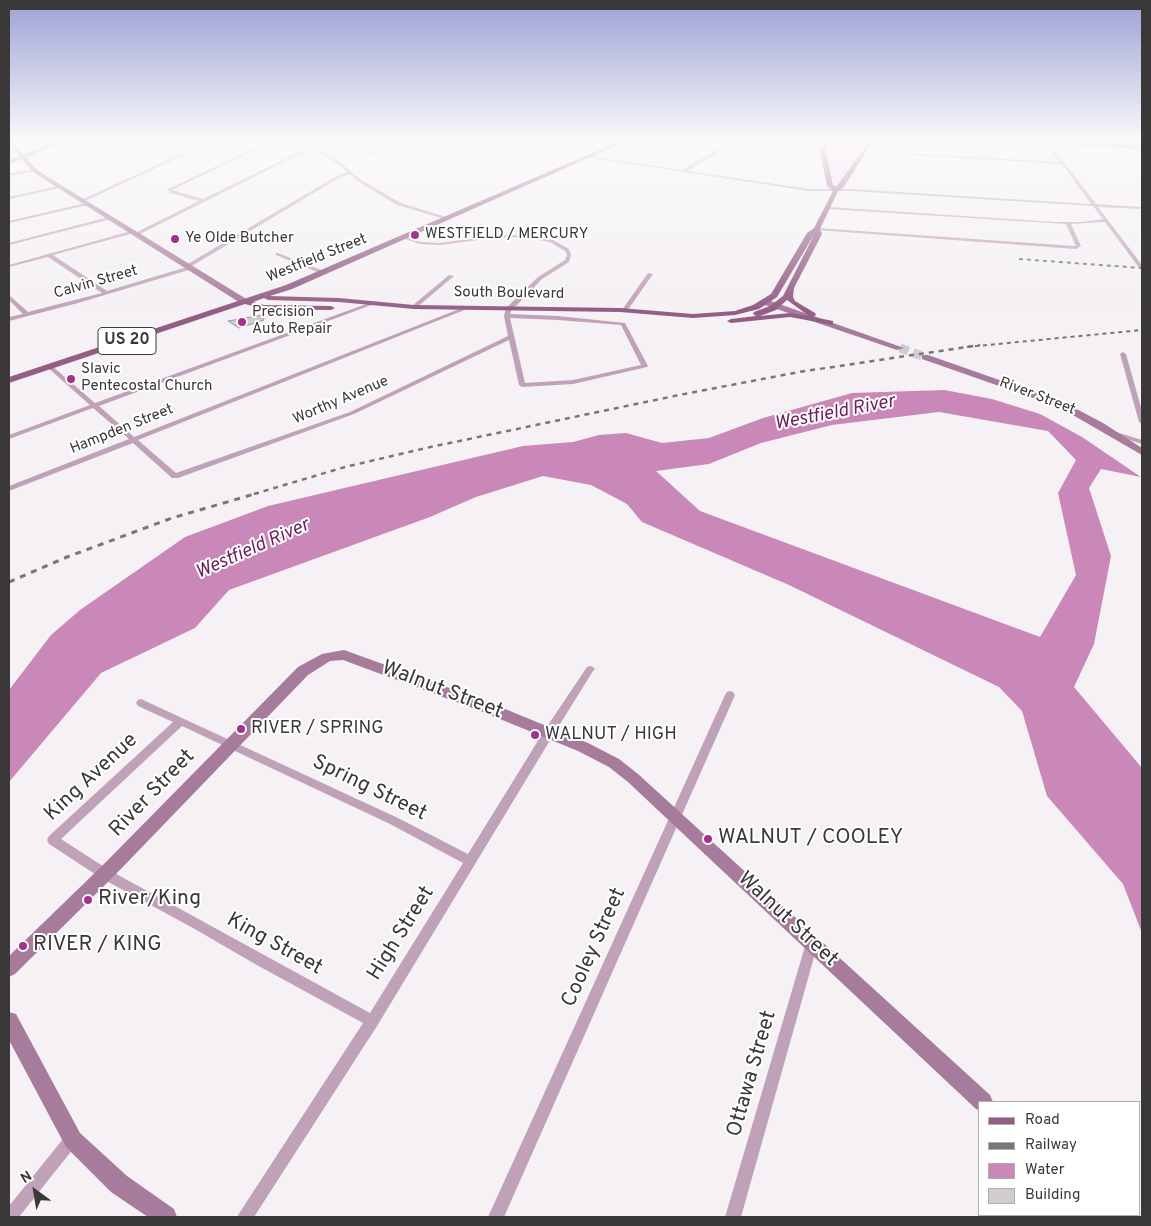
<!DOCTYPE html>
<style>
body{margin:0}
#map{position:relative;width:1151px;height:1226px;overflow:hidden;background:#f5f1f4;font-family:Overpass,sans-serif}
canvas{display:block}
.frame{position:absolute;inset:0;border:10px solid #3a3839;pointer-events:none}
.legend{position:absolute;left:978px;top:1101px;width:162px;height:115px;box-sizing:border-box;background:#fff;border:1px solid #b0afb0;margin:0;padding:6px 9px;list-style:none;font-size:15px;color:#3a3839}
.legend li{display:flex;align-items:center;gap:10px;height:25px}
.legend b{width:25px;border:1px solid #b0afb0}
.north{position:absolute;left:10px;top:1166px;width:50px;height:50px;-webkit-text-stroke:4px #fff;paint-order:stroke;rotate:328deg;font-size:14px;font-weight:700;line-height:20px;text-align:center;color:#3a3839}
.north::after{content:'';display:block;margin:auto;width:18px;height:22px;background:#3a3839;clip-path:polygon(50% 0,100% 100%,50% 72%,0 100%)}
</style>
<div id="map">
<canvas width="1151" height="1226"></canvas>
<div class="frame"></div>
<ul class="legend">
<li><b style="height:6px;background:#935e86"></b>Road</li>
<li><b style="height:6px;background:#797678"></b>Railway</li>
<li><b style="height:14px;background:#ca88b9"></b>Water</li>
<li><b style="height:14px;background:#d0cccf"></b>Building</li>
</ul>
<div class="north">N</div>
</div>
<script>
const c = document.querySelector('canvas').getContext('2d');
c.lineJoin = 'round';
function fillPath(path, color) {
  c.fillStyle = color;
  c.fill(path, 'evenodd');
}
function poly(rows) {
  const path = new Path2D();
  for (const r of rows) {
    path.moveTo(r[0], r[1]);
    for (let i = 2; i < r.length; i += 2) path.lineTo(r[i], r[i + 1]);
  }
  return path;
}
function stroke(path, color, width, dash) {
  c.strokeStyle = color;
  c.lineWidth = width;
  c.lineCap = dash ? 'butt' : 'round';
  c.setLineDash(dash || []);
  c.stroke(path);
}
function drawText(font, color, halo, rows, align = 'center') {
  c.font = font + ' Overpass,sans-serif';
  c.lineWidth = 4;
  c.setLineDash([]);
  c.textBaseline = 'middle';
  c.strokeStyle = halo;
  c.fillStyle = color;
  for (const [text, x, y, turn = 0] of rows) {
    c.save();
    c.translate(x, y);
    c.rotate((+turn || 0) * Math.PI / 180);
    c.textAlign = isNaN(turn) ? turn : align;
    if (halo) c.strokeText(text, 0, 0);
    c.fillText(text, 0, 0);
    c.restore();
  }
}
fillPath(poly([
 [828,140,865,140,837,186,834,186,826,151]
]), '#fcd8f2');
fillPath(poly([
 [944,390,992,399,1040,414,1082,437,1141,477,1101,469,1089,488,1111,556,1094,644,1074,687,1142,768,1142,933,1123,884,1047,796,1022,711,999,687,789,585,642,522,627,504,591,485,543,476,476,497,430,517,229,590,195,628,101,673,9,782,9,690,51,635,80,610,185,537,268,506,523,446,573,442,599,435,626,433,662,443,709,438,763,418,852,393],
 [939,412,1048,431,1076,460,1058,493,1076,575,1040,637,700,511,656,471,709,464,761,443,832,425]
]), '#ca88b9');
const building = poly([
 [263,315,264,320,239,328,228,321,263,315]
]);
fillPath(building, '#d0cccf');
stroke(building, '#9b989a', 1);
stroke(poly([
 [900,348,925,357]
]), '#d0cccf', 9, [9, 5]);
fillPath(poly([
 [212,140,216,140,83,202,79,201,212,140],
 [272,140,276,140,172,190,203,199,310,147,304,140,308,140,313,146,341,163,361,180,401,203,449,218,445,219,397,205,359,182,350,174,337,179,190,267,192,268,192,269,78,303,9,321,9,317,23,314,9,300,9,295,28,312,102,293,48,257,9,267,9,265,131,231,135,231,135,233,199,201,170,193,168,189,272,140],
 [312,148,339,165,347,172,335,177,186,265,187,267,107,291,53,255,134,233,134,235,138,235,312,148],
 [399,140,404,140,369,155,366,154,399,140],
 [452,140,456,140,432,151,429,150,452,140],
 [504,140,508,140,491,148,488,147,504,140],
 [558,140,563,140,555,144,552,143,558,140],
 [659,140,667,140,684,143,682,144,659,140],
 [729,140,731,141,731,145,687,171,809,189,850,189,1091,204,1062,164,862,152,864,151,1060,162,1040,140,1044,140,1064,162,1096,204,1142,207,1142,209,1098,207,1142,265,1142,269,1140,269,1105,222,1071,224,1081,246,1076,249,817,230,815,229,817,228,1075,246,1076,246,1066,224,828,209,826,208,828,207,1055,222,1083,222,1103,219,1093,206,850,191,809,191,586,157,588,156,682,170,728,144,727,141,729,140],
 [1090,140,1094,140,1099,145,1096,146,1090,140],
 [34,169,35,171,9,176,9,174,34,169],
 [59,186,60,188,9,199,9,197,59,186],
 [86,203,88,205,9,223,9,221,86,203],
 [109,217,111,219,9,245,9,243,109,217],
 [521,235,553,240,569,249,571,255,569,262,542,279,516,306,512,309,510,314,558,316,625,323,648,366,647,367,573,384,522,387,519,385,509,340,354,414,178,478,172,478,133,443,9,491,9,486,129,439,93,408,9,439,9,435,90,405,47,367,47,365,51,365,95,403,369,303,374,304,99,406,134,437,467,306,472,307,138,440,176,473,350,412,508,336,504,316,506,308,538,277,565,260,567,255,565,251,550,242,521,237,493,238,440,245,421,244,401,238,403,237,421,242,440,243,493,236,521,235],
 [510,318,558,320,621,325,641,365,573,380,525,383,510,318],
 [278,253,326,272,327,273,322,274,276,255,276,253,278,253],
 [648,273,653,274,627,311,623,311,622,310,648,273],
 [449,275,454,276,416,308,412,308,412,306,449,275],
 [1123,352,1126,354,1142,411,1142,424,1139,422,1120,354,1123,352],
 [1116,432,1142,440,1142,444,1114,435,1113,434,1116,432],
 [590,666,593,667,595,669,593,671,552,737,377,1026,254,1217,237,1217,240,1212,363,1023,255,964,193,928,101,878,49,844,47,840,49,836,173,722,138,706,136,703,138,700,141,699,398,818,468,854,544,731,587,667,590,666],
 [182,726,390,824,463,863,370,1013,109,870,61,839,182,726],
 [730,691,733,692,735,695,504,1217,488,1217,725,695,727,692,730,691],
 [812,937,816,939,818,943,741,1217,725,1217,806,943,808,939,812,937],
 [72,1132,77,1134,79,1139,77,1144,19,1217,9,1217,9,1206,67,1134,72,1132]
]), '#c0a2b8');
fillPath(poly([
 [62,140,69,140,27,157,34,167,43,174,248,300,248,304,242,304,39,176,30,169,22,159,9,164,9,160,20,156,9,145,9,142,24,154,62,140],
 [1000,140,1142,145,1142,149,1003,142,1000,140],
 [762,300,768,300,904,348,897,350,762,304,762,300],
 [922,355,928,355,1065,403,1103,423,1142,448,1142,455,1059,407,922,359,922,355],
 [344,650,488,702,588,743,619,759,638,774,990,1095,993,1102,980,1102,980,1111,976,1109,628,782,609,767,578,751,478,710,343,660,330,661,308,675,116,874,15,974,9,977,9,956,104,864,298,667,322,654,344,650],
 [9,1012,16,1014,80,1133,127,1176,174,1209,177,1217,148,1217,111,1192,66,1147,9,1040,9,1012],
 [1098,1215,1122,1215,1123,1217,1099,1217,1098,1215]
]), '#a77b9b');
fillPath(poly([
 [622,140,629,140,292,289,270,296,339,298,414,305,620,308,693,314,735,311,753,305,771,294,807,233,814,228,833,191,827,186,820,152,822,145,794,140,822,142,823,140,827,140,826,152,833,185,836,187,870,140,874,140,843,188,838,191,820,229,822,234,794,288,793,297,795,301,815,313,816,315,813,317,833,321,833,325,790,317,731,323,727,321,731,319,756,316,753,314,754,312,770,306,783,296,815,233,777,297,759,309,735,315,693,318,620,312,414,309,339,302,268,300,264,298,253,302,264,305,331,306,335,308,331,310,264,309,245,304,9,383,9,377,286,285,622,140],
 [787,300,809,316,790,313,760,316,776,310,787,300]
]), '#935e86');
stroke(poly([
 [1019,259,1142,268],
 [967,347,1142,330]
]), '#797678', 2, [4, 4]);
stroke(poly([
 [254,494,345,467,426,448,679,395,799,372,980,345]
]), '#797678', 2.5, [5, 5]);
stroke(poly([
 [9,582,67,557,172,518,258,493]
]), '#797678', 3, [6, 6]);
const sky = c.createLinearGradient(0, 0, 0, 311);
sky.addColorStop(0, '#9ca2d5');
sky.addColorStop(0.45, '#faf9fa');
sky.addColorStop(1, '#faf9fa00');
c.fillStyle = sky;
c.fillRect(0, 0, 1151, 311);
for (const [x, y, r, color] of [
 [415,235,5,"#a3318d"],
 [175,239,5,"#a3318d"],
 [242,322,5,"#a3318d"],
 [71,379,5,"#a3318d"],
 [241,729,5,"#a3318d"],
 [535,735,5,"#a3318d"],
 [708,839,5,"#a3318d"],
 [88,900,5,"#a3318d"],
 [23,946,5,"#a3318d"]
]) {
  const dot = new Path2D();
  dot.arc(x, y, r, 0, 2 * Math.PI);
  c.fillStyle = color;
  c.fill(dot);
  stroke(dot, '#fff', 2);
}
drawText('15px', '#3a3839', '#fff', [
 ["WESTFIELD / MERCURY",425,235],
 ["Ye Olde Butcher",185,239],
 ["Precision",252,313],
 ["Auto Repair",252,330],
 ["Slavic",81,370],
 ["Pentecostal Church",81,387]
], 'left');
drawText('15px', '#3a3839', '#fff', [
 ["Westfield Street",317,259,-22],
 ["Calvin Street",96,283,-16],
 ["South Boulevard",509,294,1],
 ["River Street",1037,397,21],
 ["Worthy Avenue",341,401,-23],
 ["Hampden Street",122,430,-22]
]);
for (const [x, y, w] of [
 [127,341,58]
]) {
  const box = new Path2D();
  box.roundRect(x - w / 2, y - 13.5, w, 27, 4);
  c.fillStyle = '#fff';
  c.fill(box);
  stroke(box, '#3a3839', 1);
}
drawText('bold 16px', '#3a3839', null, [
 ["US 20",127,341]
]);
drawText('18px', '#3a3839', '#fff', [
 ["RIVER / SPRING",251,729],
 ["WALNUT / HIGH",545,735]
], 'left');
drawText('italic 19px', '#6d1f5e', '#fff', [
 ["Westfield River",835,414,-11],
 ["Westfield River",253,550,-24]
]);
drawText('21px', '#3a3839', '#fff', [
 ["Walnut Street",442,691,21],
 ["King Avenue",92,778,-43],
 ["Spring Street",369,789,26],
 ["River Street",153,794,-46],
 ["Walnut Street",787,920,43],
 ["High Street",402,934,-58],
 ["King Street",274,945,29],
 ["Cooley Street",595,948,-66],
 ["Ottawa Street",753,1074,-74]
]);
drawText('21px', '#3a3839', '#fff', [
 ["WALNUT / COOLEY",718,839],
 ["River/King",98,900],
 ["RIVER / KING",33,946]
], 'left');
</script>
